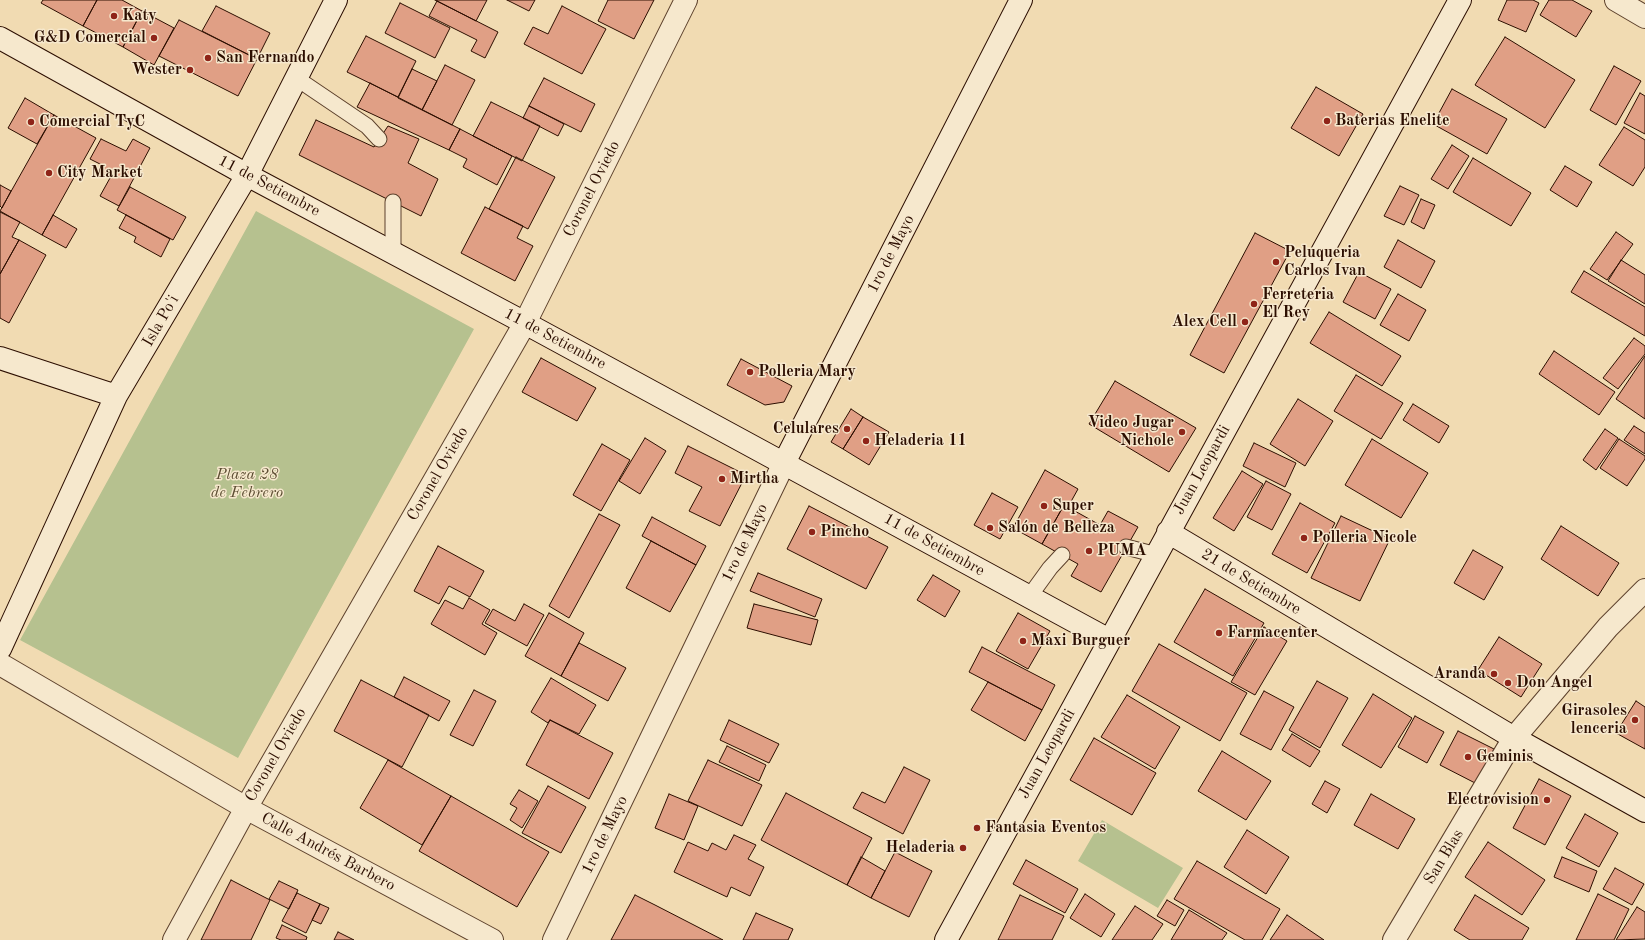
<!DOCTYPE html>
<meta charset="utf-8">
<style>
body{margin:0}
canvas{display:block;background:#f1dbb2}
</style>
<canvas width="1645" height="940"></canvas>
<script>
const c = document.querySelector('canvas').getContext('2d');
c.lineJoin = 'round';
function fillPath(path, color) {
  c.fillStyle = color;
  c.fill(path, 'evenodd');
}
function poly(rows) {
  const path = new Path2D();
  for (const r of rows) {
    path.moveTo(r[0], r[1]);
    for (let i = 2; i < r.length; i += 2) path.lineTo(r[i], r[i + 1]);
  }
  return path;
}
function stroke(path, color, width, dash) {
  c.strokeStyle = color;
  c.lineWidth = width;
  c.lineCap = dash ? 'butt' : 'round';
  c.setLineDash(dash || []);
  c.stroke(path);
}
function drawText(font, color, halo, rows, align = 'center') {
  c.font = font + ' "Old Standard TT",serif';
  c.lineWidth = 3;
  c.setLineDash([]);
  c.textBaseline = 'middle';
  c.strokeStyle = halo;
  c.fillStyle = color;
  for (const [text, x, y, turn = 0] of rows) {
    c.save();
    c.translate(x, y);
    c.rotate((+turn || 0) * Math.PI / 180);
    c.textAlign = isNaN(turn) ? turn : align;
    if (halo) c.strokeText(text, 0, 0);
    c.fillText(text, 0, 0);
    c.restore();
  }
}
fillPath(poly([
 [256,211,474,329,238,758,20,640],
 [1102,820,1183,868,1158,908,1078,861]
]), '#b6c18f');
const building = poly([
 [43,0,97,0,83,26,41,3,43,0],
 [97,0,122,0,142,11,123,47,83,26,97,0],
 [435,0,487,0,476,21,435,0],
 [507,0,535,0,529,11,507,0],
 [608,0,654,0,634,39,598,21,608,0],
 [1507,0,1533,0,1539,3,1526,32,1498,20,1507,0],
 [1549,0,1572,0,1592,11,1576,37,1540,15,1549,0],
 [437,1,498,32,485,58,471,51,477,40,429,16,437,1],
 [400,3,450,28,435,58,385,33,400,3],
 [216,6,270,33,257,59,202,31,216,6],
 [562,6,606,29,582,74,524,44,533,27,548,34,562,6],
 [142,11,174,28,154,65,123,47,142,11],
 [179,20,257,59,238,96,159,56,179,20],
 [366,36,416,61,398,97,347,72,366,36],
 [1505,37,1575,80,1545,128,1475,85,1505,37],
 [445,65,475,80,452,125,422,110,445,65],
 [1614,66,1641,81,1616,125,1590,110,1614,66],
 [412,69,437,81,422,110,398,98,412,69],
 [544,78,595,104,581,132,529,106,544,78],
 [370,83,460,129,449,150,357,107,370,83],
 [1316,87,1363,114,1339,156,1291,128,1316,87],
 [1452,89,1507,119,1487,154,1433,124,1452,89],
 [1640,93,1645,96,1645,134,1624,123,1640,93],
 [25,98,54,115,37,144,8,128,25,98],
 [491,102,540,126,522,161,473,136,491,102],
 [529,106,564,124,558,136,523,118,529,106],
 [54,115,96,138,42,235,0,211,54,115],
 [316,120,374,147,388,126,419,139,408,163,438,179,421,216,299,155,316,120],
 [1624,127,1645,140,1645,167,1633,186,1599,165,1624,127],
 [460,129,512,156,497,185,463,167,467,159,449,150,460,129],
 [101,139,126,151,133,139,150,148,119,206,100,196,110,178,100,172,104,166,90,159,101,139],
 [1452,145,1469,156,1448,189,1431,179,1452,145],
 [516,157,555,177,528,229,489,209,516,157],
 [1473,158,1531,193,1511,226,1453,192,1473,158],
 [1565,166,1592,182,1577,207,1550,190,1565,166],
 [0,185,11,191,2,208,0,206,0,185],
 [1400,186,1419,195,1404,225,1384,216,1400,186],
 [130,187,186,217,173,240,117,210,130,187],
 [1421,199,1435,205,1424,229,1411,222,1421,199],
 [485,207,523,226,517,238,533,246,515,281,461,253,485,207],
 [0,212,20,222,12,237,19,240,0,274,0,212],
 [53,215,77,229,66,248,42,235,53,215],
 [126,215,170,239,161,257,134,242,136,237,119,228,126,215],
 [1616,232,1633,244,1607,280,1590,269,1616,232],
 [1255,233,1290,251,1224,373,1190,355,1255,233],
 [19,240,46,255,9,323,0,318,0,274,19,240],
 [1398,240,1435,261,1421,288,1384,267,1398,240],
 [1621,260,1645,275,1645,304,1608,281,1621,260],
 [1584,271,1645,307,1645,336,1571,292,1584,271],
 [1359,272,1391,289,1375,319,1343,302,1359,272],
 [1398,294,1426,310,1409,341,1380,325,1398,294],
 [1329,312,1401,356,1382,386,1310,343,1329,312],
 [1634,338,1645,346,1645,354,1618,389,1603,378,1634,338],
 [1554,351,1615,392,1599,415,1539,374,1554,351],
 [1645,356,1645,419,1616,399,1645,356],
 [541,358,596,388,577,421,522,392,541,358],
 [741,359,792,386,784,402,765,405,727,385,741,359],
 [1356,375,1403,403,1381,439,1334,411,1356,375],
 [1115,381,1196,428,1169,472,1089,424,1115,381],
 [1298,399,1333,421,1305,466,1270,444,1298,399],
 [1413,404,1449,426,1439,443,1403,420,1413,404],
 [851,409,863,417,843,449,831,442,851,409],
 [863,417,889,432,869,465,843,449,863,417],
 [1634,426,1645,433,1645,454,1624,440,1634,426],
 [1605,429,1618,438,1596,470,1583,460,1605,429],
 [645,438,666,451,640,494,619,481,645,438],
 [1372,439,1428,473,1401,518,1345,485,1372,439],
 [1619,439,1645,456,1645,459,1627,486,1600,468,1619,439],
 [1254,443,1296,463,1285,487,1243,466,1254,443],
 [602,444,630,460,601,511,573,495,602,444],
 [688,446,746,475,720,526,689,511,702,487,675,473,688,446],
 [1045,470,1078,489,1068,507,1064,505,1042,544,1013,528,1045,470],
 [1242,471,1263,484,1234,531,1213,518,1242,471],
 [1266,481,1291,494,1272,530,1247,517,1266,481],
 [992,493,1018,507,1000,539,974,525,992,493],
 [1300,503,1335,523,1307,573,1272,554,1300,503],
 [1064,505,1100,525,1108,511,1138,527,1101,592,1071,576,1078,564,1042,544,1064,505],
 [809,506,888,547,866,589,787,549,809,506],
 [599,514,620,525,569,618,549,606,599,514],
 [1341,516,1390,539,1360,601,1311,578,1341,516],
 [652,517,706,546,696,565,642,536,652,517],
 [1561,526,1619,563,1598,596,1541,559,1561,526],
 [651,541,696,565,670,612,626,588,651,541],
 [438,546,484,571,470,597,449,586,439,604,414,591,438,546],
 [1473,550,1503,567,1484,600,1454,583,1473,550],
 [758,573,822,599,815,617,750,591,758,573],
 [933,575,960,591,945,617,917,600,933,575],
 [1205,589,1264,623,1233,676,1174,642,1205,589],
 [469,598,490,610,482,624,497,633,485,655,431,624,445,600,463,609,469,598],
 [524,604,544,615,527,646,485,623,493,609,515,621,524,604],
 [754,604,818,620,811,645,747,628,754,604],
 [549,613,584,633,561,676,525,656,549,613],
 [1018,613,1050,631,1028,669,996,651,1018,613],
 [1264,627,1287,641,1255,695,1231,682,1264,627],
 [1499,637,1542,664,1521,697,1478,670,1499,637],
 [579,643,626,668,608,701,561,676,579,643],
 [1159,644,1247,693,1220,741,1132,691,1159,644],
 [982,647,1055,685,1042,710,969,672,982,647],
 [404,677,450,701,439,721,394,697,404,677],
 [551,678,596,705,579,734,550,720,548,723,531,712,551,678],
 [361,680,429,715,402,767,334,731,361,680],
 [1317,681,1348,698,1320,748,1289,730,1317,681],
 [988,682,1042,710,1025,741,971,710,988,682],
 [474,690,496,701,473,746,450,735,474,690],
 [1264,691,1294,707,1271,750,1240,734,1264,691],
 [1373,694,1412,718,1381,768,1342,745,1373,694],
 [1127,695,1180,727,1155,769,1101,737,1127,695],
 [1636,701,1645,707,1645,749,1616,733,1636,701],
 [1415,716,1444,732,1427,763,1398,747,1415,716],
 [550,720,613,753,589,799,526,765,550,720],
 [729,720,779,744,769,763,720,740,729,720],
 [1458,731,1494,749,1477,784,1440,765,1458,731],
 [1292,734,1320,751,1310,767,1282,750,1292,734],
 [1094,738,1156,773,1132,815,1070,780,1094,738],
 [727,746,766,765,759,781,719,762,727,746],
 [1222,751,1271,781,1246,820,1198,791,1222,751],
 [388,760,451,796,422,845,360,808,388,760],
 [708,760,762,785,742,826,688,801,708,760],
 [904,767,930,780,903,834,853,808,862,792,885,803,904,767],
 [1539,779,1571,796,1545,845,1513,828,1539,779],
 [1325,781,1340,789,1327,813,1312,804,1325,781],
 [548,786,586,807,561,853,522,833,548,786],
 [519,790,538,801,522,828,510,820,517,808,510,804,519,790],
 [786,793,872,838,847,885,761,840,786,793],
 [669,794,698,806,684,840,655,828,669,794],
 [1371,794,1415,819,1398,849,1354,825,1371,794],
 [451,796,549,852,517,907,419,851,451,796],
 [1585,814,1618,833,1599,867,1566,848,1585,814],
 [1247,830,1289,857,1266,894,1224,867,1247,830],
 [734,835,756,845,748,859,764,867,750,896,731,887,727,897,674,872,688,842,708,851,712,843,726,850,734,835],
 [1488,842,1545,880,1522,915,1465,877,1488,842],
 [895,852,932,871,909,917,871,898,895,852],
 [861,857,885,871,871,898,847,885,861,857],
 [1562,857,1597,871,1589,892,1554,877,1562,857],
 [1026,860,1078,889,1065,913,1013,884,1026,860],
 [1197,861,1280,909,1262,940,1245,940,1174,899,1197,861],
 [1615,868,1644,884,1632,905,1603,889,1615,868],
 [231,880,270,900,251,940,201,940,231,880],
 [279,881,298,890,289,909,269,899,279,881],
 [297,893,320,904,306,933,282,921,297,893],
 [1085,894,1115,914,1101,937,1070,918,1085,894],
 [1598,894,1629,909,1614,940,1576,940,1598,894],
 [635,895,655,905,723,940,611,940,635,895],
 [1020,895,1064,916,1052,940,998,940,1020,895],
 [1475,895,1529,928,1522,940,1470,940,1454,930,1475,895],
 [1167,900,1184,910,1175,926,1157,916,1167,900],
 [320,904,329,908,321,924,312,920,320,904],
 [1135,906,1163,924,1152,940,1112,940,1135,906],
 [1637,907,1645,912,1645,939,1616,940,1637,907],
 [1189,910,1227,933,1222,940,1171,940,1189,910],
 [756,913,793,929,788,940,743,940,756,913],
 [1287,915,1324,940,1270,940,1287,915],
 [282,925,307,937,306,940,281,940,276,938,282,925],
 [338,932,354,940,334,940,338,932]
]);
fillPath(building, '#e09f85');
stroke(building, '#2c0e00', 1);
const lane = poly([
 [296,78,367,126,379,139],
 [393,202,393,252],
 [1126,547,1157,555],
 [1029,597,1050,568,1062,555]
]);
const street = poly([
 [1616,0,1645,17],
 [0,664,246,808,492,940],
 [174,940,246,808,525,323,686,0],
 [554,940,784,463],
 [1394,940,1514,738,1608,627,1645,590]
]);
const secondary = poly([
 [0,38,247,175,525,323,1109,640],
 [0,358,116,396],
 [784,463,1021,0],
 [1168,532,1514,738,1645,811],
 [0,649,116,396,247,175,336,0],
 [946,940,1460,0]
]);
stroke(lane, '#5d412c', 17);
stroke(street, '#5d412c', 24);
stroke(secondary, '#2c0e00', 24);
stroke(lane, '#f6e8cd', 15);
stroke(street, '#f6e8cd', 22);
stroke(secondary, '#f6e8cd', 22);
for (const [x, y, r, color] of [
 [114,16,4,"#8f2418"],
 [154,38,4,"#8f2418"],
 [208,58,4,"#8f2418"],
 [190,70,4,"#8f2418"],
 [1327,121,4,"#8f2418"],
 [31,122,4,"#8f2418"],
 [49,173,4,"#8f2418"],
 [1276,262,4,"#8f2418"],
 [1254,304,4,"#8f2418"],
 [1245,322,4,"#8f2418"],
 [750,372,4,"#8f2418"],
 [847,429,4,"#8f2418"],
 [1182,432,4,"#8f2418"],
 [866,441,4,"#8f2418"],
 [722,479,4,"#8f2418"],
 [1044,506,4,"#8f2418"],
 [990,528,4,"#8f2418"],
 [812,532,4,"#8f2418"],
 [1304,538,4,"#8f2418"],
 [1089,551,4,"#8f2418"],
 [1219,633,4,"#8f2418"],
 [1023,641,4,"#8f2418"],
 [1494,674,4,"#8f2418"],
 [1508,683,4,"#8f2418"],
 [1635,720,4,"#8f2418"],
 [1468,757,4,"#8f2418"],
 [1547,800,4,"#8f2418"],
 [977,828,4,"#8f2418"],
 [963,848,4,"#8f2418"]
]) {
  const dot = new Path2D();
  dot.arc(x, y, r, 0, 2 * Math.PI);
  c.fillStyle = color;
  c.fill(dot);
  stroke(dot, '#f6e8cd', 1.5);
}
drawText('bold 16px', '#2c0e00', '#f6e8cd', [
 ["Katy",122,16],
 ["G&D Comercial",146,38,"right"],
 ["San Fernando",216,58],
 ["Wester",182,70,"right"],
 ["Baterias Enelite",1335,121],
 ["Comercial TyC",39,122],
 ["City Market",57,173],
 ["Peluqueria",1284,253],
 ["Carlos Ivan",1284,271],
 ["Ferreteria",1262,295],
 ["El Rey",1262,313],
 ["Alex Cell",1237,322,"right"],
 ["Polleria Mary",758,372],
 ["Video Jugar",1174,423,"right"],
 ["Nichole",1174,441,"right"],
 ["Celulares",839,429,"right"],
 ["Heladeria 11",874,441],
 ["Mirtha",730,479],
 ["Super",1052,506],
 ["Salón de Belleza",998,528],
 ["Pincho",820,532],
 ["Polleria Nicole",1312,538],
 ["PUMA",1097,551],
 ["Farmacenter",1227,633],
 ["Maxi Burguer",1031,641],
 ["Aranda",1486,674,"right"],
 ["Don Angel",1516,683],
 ["Girasoles",1627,711,"right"],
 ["lenceria",1627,729,"right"],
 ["Geminis",1476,757],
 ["Electrovision",1539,800,"right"],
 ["Fantasia Eventos",985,828],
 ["Heladeria",955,848,"right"]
], 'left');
drawText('16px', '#2c0e00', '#f6e8cd', [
 ["11 de Setiembre",269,186,28],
 ["Coronel Oviedo",592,189,-63],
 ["1ro de Mayo",891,254,-63],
 ["Isla Po'i",161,321,-60],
 ["11 de Setiembre",555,339,28],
 ["Juan Leopardi",1202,470,-61],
 ["Coronel Oviedo",438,474,-60],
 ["1ro de Mayo",745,543,-64],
 ["11 de Setiembre",934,545,29],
 ["21 de Setiembre",1251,582,31],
 ["Juan Leopardi",1047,754,-61],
 ["Coronel Oviedo",276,755,-60],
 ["1ro de Mayo",605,835,-64],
 ["Calle Andrés Barbero",328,852,28],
 ["San Blas",1444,857,-59]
]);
drawText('italic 16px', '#5c4d32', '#f6e8cd', [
 ["Plaza 28",247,475],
 ["de Febrero",247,493]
]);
</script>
